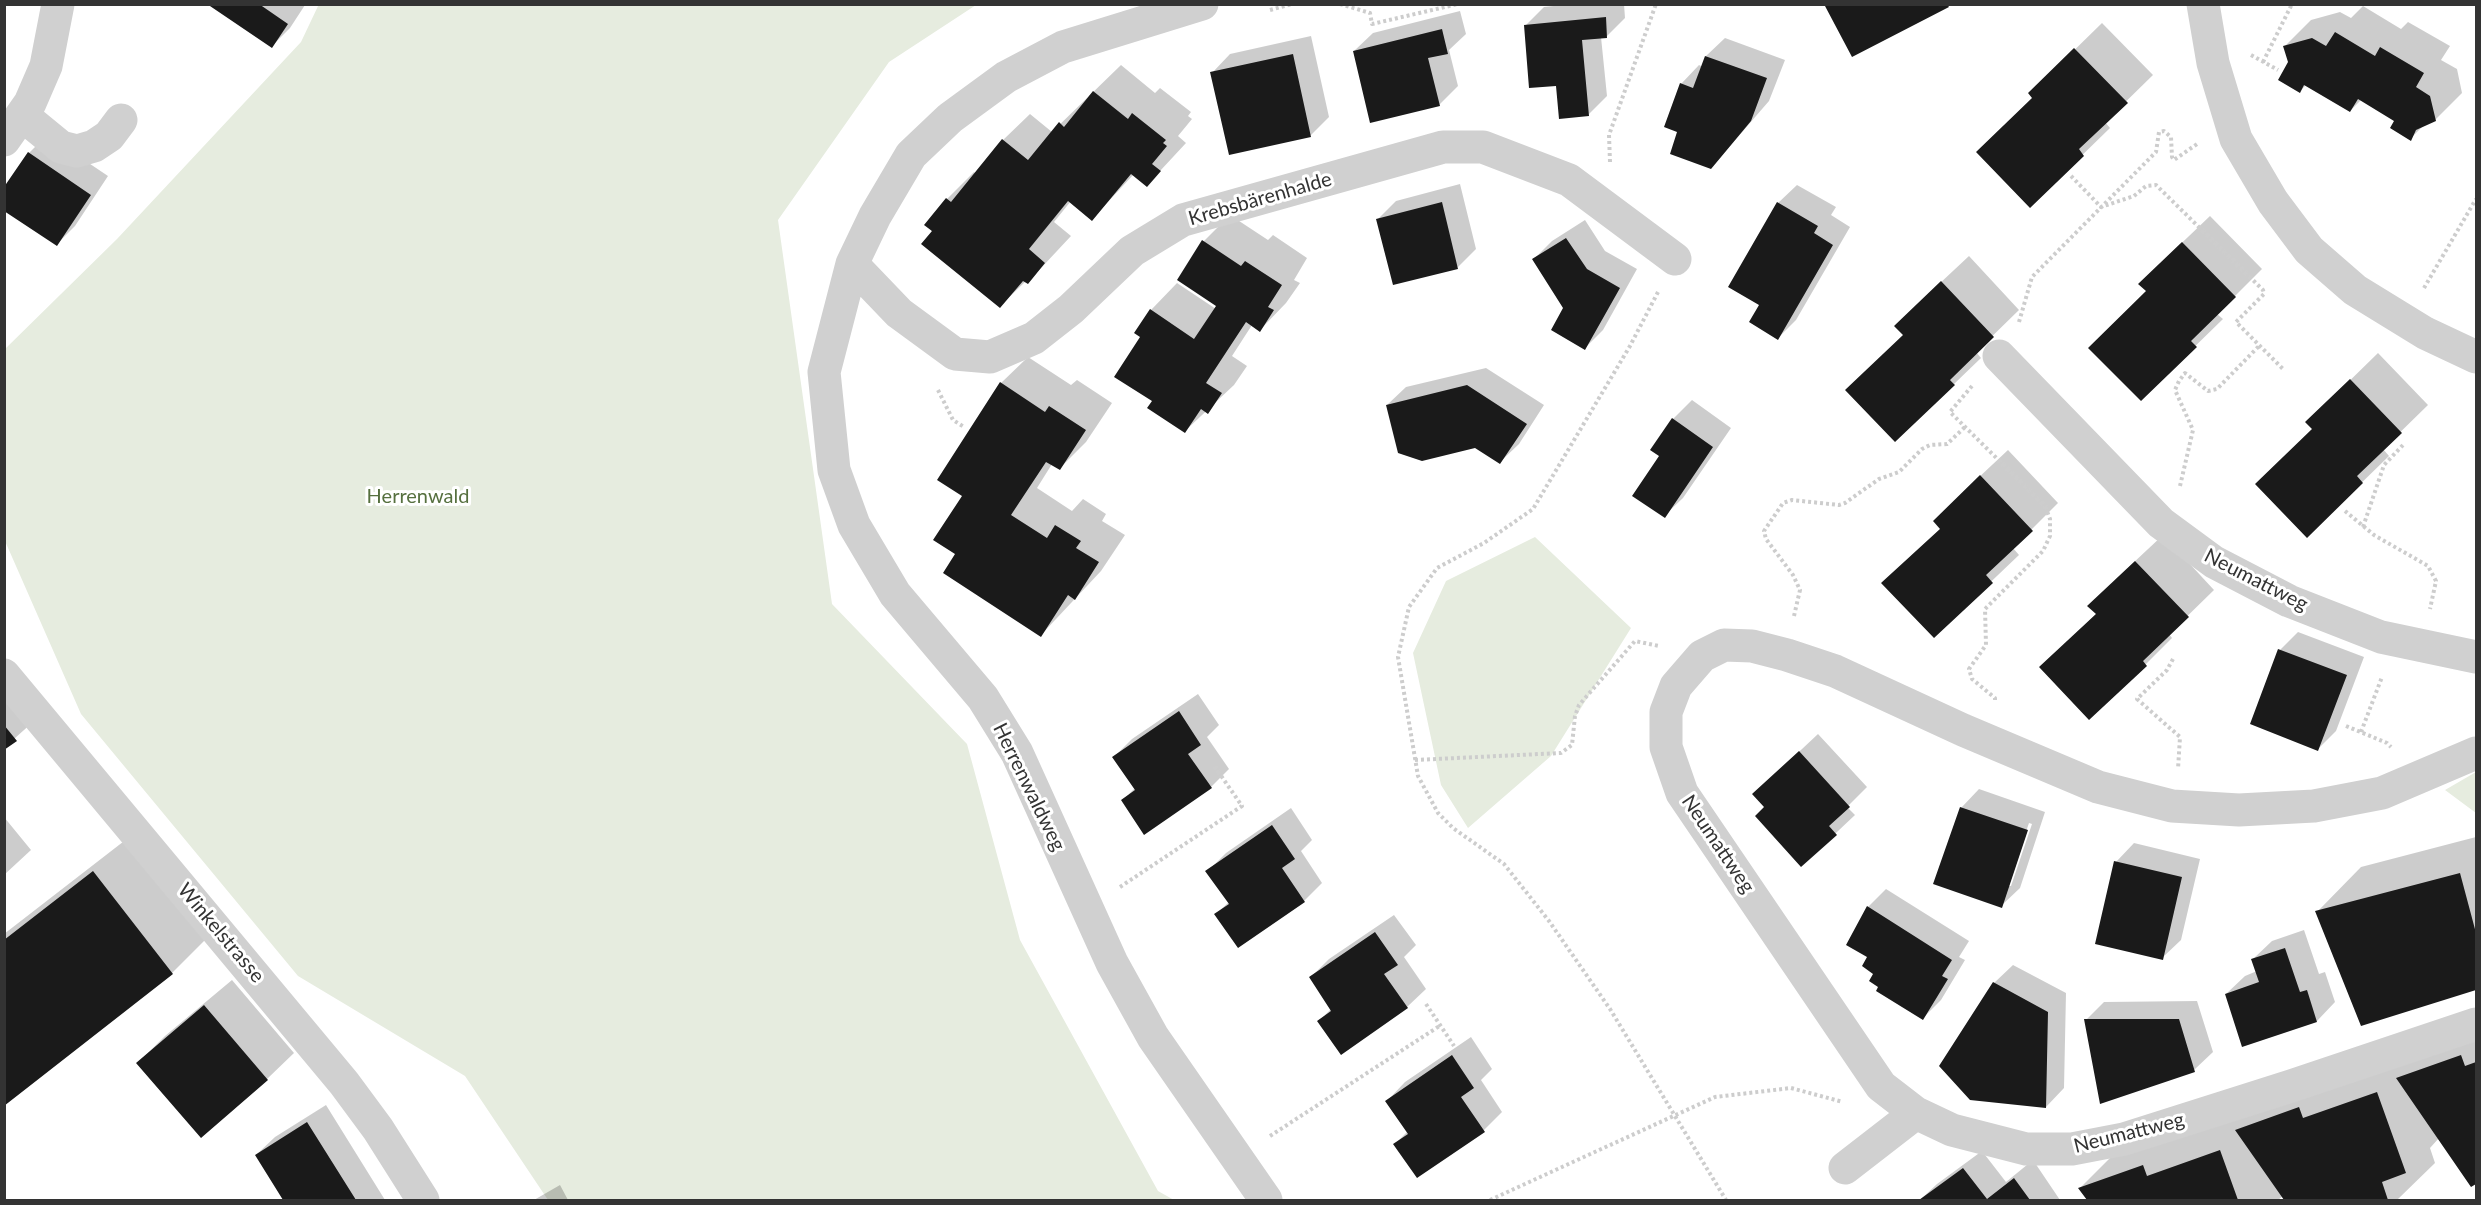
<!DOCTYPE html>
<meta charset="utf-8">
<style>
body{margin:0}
#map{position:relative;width:2481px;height:1205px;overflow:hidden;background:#fff;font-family:Lato,sans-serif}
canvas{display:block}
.frame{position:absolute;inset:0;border:6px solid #333;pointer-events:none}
</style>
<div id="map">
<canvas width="2481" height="1205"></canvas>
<div class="frame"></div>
</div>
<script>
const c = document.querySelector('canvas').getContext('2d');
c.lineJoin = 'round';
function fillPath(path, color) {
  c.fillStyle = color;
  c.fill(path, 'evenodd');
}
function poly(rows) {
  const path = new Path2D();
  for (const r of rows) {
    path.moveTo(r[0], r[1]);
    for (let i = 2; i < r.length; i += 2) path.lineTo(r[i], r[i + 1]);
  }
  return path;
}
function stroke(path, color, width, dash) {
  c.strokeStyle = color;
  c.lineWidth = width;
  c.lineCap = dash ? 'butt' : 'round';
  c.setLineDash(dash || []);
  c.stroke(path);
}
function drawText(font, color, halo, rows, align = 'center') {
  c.font = font + ' Lato,sans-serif';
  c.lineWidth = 6;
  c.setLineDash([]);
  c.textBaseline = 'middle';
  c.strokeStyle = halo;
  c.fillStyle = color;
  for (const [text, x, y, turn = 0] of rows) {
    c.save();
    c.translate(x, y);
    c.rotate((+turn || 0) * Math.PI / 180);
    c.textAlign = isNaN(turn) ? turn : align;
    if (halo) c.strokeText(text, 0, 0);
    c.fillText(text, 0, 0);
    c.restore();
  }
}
fillPath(poly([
 [319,4,976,5,889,62,778,220,832,604,967,744,1020,940,1158,1191,1174,1200,548,1200,465,1076,298,976,81,714,5,541,5,349,117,239,301,42],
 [1535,537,1631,628,1551,756,1468,828,1441,785,1413,653,1446,581],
 [2476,772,2476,813,2445,790]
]), '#e6ecdf');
fillPath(poly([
 [210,4,305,4,305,5,290,28,272,46],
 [1572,4,1624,4,1625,18,1607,36,1601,37,1607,96,1588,115,1525,26,1544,7],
 [2363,6,2401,29,2408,22,2450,46,2441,60,2457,69,2462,93,2435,120,2424,125,2410,139,2396,121,2361,100,2350,111,2306,85,2300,91,2285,46,2311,20,2340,12,2351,18],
 [1460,11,1466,34,1449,50,1458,86,1439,105,1354,51,1373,33],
 [2102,23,2153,75,2105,122,2110,128,2030,206,2034,98,2057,67],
 [1311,36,1329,117,1311,135,1230,154,1212,73,1230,54],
 [1725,38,1785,60,1769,101,1711,168,1681,84,1699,65,1703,67,1706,56],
 [1121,65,1155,93,1160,88,1191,112,1188,116,1192,119,1178,136,1186,143,1147,185,1134,174,1092,219,1071,201,1054,222,1071,236,1028,282,1026,281,1000,306,926,225,947,199,974,172,976,174,1003,140,1030,114,1052,132],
 [47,135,108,176,75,226,57,244,29,153],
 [1460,184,1476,249,1458,267,1378,219,1396,201],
 [1797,185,1836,207,1831,215,1850,227,1796,320,1778,338,1761,305,1778,203],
 [1230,215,1268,240,1273,235,1307,258,1294,280,1300,283,1286,303,1260,330,1252,325,1232,356,1247,366,1234,385,1185,431,1154,401,1143,336,1151,310,1177,283,1216,309,1218,306,1204,241],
 [2210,216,2262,269,2217,314,2223,319,2141,399,2148,291,2167,257],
 [1585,220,1605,251,1637,269,1603,330,1585,348,1565,308,1534,259,1552,241],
 [1969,256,2019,310,1976,352,1981,358,1954,384,1904,334,1923,299],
 [2378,353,2428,405,2383,449,2389,456,2307,536,2314,428,2334,396],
 [1028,357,1071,385,1077,380,1112,403,1086,442,1059,469,1052,464,1037,488,1072,511,1083,499,1106,514,1102,521,1125,535,1101,571,1041,635,957,554,964,496,1001,383],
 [1486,368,1544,405,1519,444,1500,462,1476,446,1387,405,1406,387],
 [1692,400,1731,428,1683,498,1664,516,1661,456,1652,450,1673,419],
 [2008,450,2058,503,2013,548,2019,555,1934,636,1910,557,1941,528,1961,494],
 [2163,535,2214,590,2169,634,2172,638,2146,664,2068,641,2097,613,2116,579],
 [2298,632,2364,657,2336,731,2318,749,2280,650],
 [4,683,34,721,4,748],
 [1198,694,1219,725,1207,737,1229,769,1211,787,1122,801,1135,788,1114,757,1132,739],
 [1818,734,1867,787,1847,807,1855,815,1802,865,1766,807,1754,794],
 [1979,789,2045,812,2020,888,2001,906,1961,808],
 [2029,823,2032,824,2011,886,2007,886],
 [1291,808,1312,840,1301,851,1322,883,1304,901,1216,914,1229,902,1207,872,1226,853],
 [4,817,31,850,4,875],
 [2476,837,2476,989,2361,1024,2317,912,2361,867],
 [128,838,206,939,172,973,4,1104,4,934],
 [2134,843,2200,859,2181,940,2162,958,2116,862],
 [1886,889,1969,941,1959,957,1965,960,1941,1000,1923,1018,1880,987,1870,957,1868,907],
 [1394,915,1416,945,1404,957,1426,989,1407,1007,1341,1053,1319,1021,1332,1008,1311,977,1329,959],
 [2304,930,2319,974,2325,972,2335,1002,2317,1021,2226,994,2245,976,2257,971,2253,959,2272,941],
 [2013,965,2066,993,2064,1088,2046,1107,1994,983],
 [232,980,294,1053,267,1079,138,1063,165,1036],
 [2197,1001,2213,1052,2194,1070,2086,1020,2104,1002],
 [2476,1022,2476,1183,2471,1185,2439,1138,2430,1148,2435,1163,2397,1200,2286,1200,2283,1196,2278,1200,2089,1200,2080,1188,2124,1144],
 [1471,1037,1492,1069,1481,1080,1502,1112,1484,1130,1395,1144,1408,1131,1387,1101,1405,1082],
 [326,1105,385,1200,284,1200,256,1155,275,1137],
 [1982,1151,2006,1182,2033,1160,2060,1200,1920,1200,1937,1184],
 [560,1185,568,1200,534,1200]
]), '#0003');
fillPath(poly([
 [207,4,259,4,288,24,272,48],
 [1827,4,1947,4,1949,7,1852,57,1825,6],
 [1606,17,1607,38,1582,40,1589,116,1559,119,1556,86,1529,88,1524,25],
 [1442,29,1448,54,1428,58,1440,106,1370,123,1353,51],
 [2335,32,2375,56,2380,47,2424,73,2416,87,2430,96,2436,121,2416,130,2411,141,2390,128,2394,121,2358,99,2350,112,2304,85,2300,93,2278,80,2288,62,2283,46,2312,38,2326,46],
 [2074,48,2128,103,2079,149,2084,156,2030,208,1976,152,2032,98,2028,93],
 [1293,54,1311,137,1229,155,1210,72],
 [1705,56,1767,78,1751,121,1711,169,1670,154,1677,132,1664,127,1680,83,1693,88],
 [1093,91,1128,119,1132,113,1166,140,1163,143,1167,146,1152,164,1161,171,1147,187,1131,174,1092,221,1068,201,1029,249,1045,263,1028,284,1023,281,1000,308,921,244,932,231,924,225,946,198,951,202,1002,139,1028,160,1059,122,1064,127],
 [28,152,91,195,57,246,4,211,4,187],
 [1442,202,1458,269,1393,285,1376,219],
 [1777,202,1818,226,1814,233,1833,245,1778,340,1749,322,1759,305,1728,287],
 [1566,238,1587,269,1620,288,1585,350,1551,330,1563,308,1532,259],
 [1202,240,1241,266,1245,261,1282,285,1268,307,1274,310,1260,332,1246,322,1206,383,1222,393,1208,414,1201,409,1185,433,1147,408,1152,401,1114,377,1140,337,1134,333,1150,309,1194,339,1216,306,1177,280],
 [2182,242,2236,297,2191,341,2197,347,2141,401,2088,348,2146,291,2138,284],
 [1941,281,1994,337,1950,380,1955,385,1895,442,1845,390,1903,335,1894,326],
 [2350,379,2402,433,2357,476,2363,483,2307,538,2255,484,2312,429,2305,422],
 [1000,382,1045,412,1049,406,1086,430,1060,470,1046,462,1011,515,1047,538,1055,525,1081,541,1076,548,1099,562,1075,600,1068,595,1041,637,943,573,955,554,933,540,962,496,937,480],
 [1467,385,1527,424,1500,464,1475,448,1422,461,1398,453,1386,405],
 [1672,418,1713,447,1665,518,1632,496,1659,456,1650,450],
 [1980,475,2033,531,1986,575,1993,583,1934,638,1881,583,1940,529,1933,521],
 [2135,561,2189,617,2143,661,2147,666,2089,720,2039,667,2096,614,2087,606],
 [2278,649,2347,675,2318,751,2250,724],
 [1179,711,1201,745,1188,754,1212,788,1144,835,1121,800,1135,790,1112,757],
 [4,725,17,741,4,750],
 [1799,751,1850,807,1829,826,1837,835,1801,867,1755,816,1764,807,1752,794],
 [1960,807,2028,830,2002,908,1933,884],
 [1272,825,1295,859,1282,868,1305,902,1238,948,1214,914,1229,904,1205,871],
 [2114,861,2182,877,2163,960,2095,944],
 [93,871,173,974,4,1106,4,940],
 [2460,873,2476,933,2476,990,2361,1026,2315,911],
 [1867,906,1952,960,1942,976,1948,979,1923,1020,1876,991,1878,987,1869,981,1873,974,1862,966,1867,957,1846,945],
 [1375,932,1398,965,1384,974,1408,1008,1341,1055,1317,1021,1331,1011,1309,977],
 [2285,948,2300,992,2307,990,2317,1022,2242,1047,2225,994,2259,982,2251,959],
 [1993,982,2048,1012,2046,1108,1970,1100,1939,1066],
 [204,1005,268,1080,201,1138,136,1063],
 [2084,1019,2179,1019,2195,1072,2100,1104],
 [1452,1055,1474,1088,1461,1097,1485,1132,1417,1178,1393,1144,1408,1134,1385,1101],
 [2461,1055,2465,1066,2476,1062,2476,1184,2471,1187,2396,1078],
 [2377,1092,2406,1173,2382,1182,2388,1200,2284,1200,2235,1130,2299,1107,2303,1118],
 [307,1122,356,1200,283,1200,255,1155],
 [2220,1150,2238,1200,2087,1200,2078,1188,2143,1165,2147,1176],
 [1963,1168,1987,1199,2014,1178,2030,1200,1919,1200]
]), '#1a1a1a');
stroke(poly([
 [1340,4,1370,13,1372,24,1458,4],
 [1270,10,1292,4],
 [2251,55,2278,70],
 [2263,62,2292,4],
 [1610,162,1609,135,1656,4],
 [2071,176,2101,207,2134,196,2146,186,2156,185,2263,290,2264,294,2236,322,2283,369],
 [2424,288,2476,199],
 [1658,292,1630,346,1533,509,1484,543,1437,568,1409,607,1398,657,1418,776,1438,813,1453,828,1504,864,1549,921,1610,1009,1726,1200],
 [2019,322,2032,277,2156,152,2159,132,2164,131,2171,137,2172,157,2174,160,2197,144],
 [1972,386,1950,412,2045,506,2050,519,2050,536,2043,551,1985,609,1986,645,1969,669,1972,679,1995,698,1995,700],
 [938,390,953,420,964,427],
 [2180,486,2193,430,2175,390,2179,381,2185,373,2208,391,2217,389,2260,345],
 [2345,511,2374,535,2428,566,2436,581,2430,609],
 [2363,527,2384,465,2403,445],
 [1794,616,1800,590,1793,575,1766,539,1764,531,1783,503,1792,500,1839,505,1845,503,1879,479,1899,472,1922,449,1930,445,1947,444,1965,427],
 [2173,659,2167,670,2137,699,2180,737,2178,769],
 [2346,726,2387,743,2391,747],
 [2361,732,2382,677],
 [1415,760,1561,753,1572,745,1575,716,1579,705,1635,641,1659,646],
 [1120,887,1242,806,1215,767],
 [1426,1004,1454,1046],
 [1270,1136,1441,1025],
 [1490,1200,1715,1097,1791,1088,1843,1102]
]), '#cdcdcd', 4, [3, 3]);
stroke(poly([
 [1202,4,1063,47,1006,77,950,118,911,155,875,216,852,264,824,372,834,470,854,525,895,594,983,698,1017,753,1112,963,1153,1037,1266,1200],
 [2203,4,2213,63,2236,139,2273,202,2309,250,2355,290,2425,333,2476,357],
 [22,115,61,147,77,151,94,146,109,136,121,120],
 [4,140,30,103,46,66,58,4],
 [852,264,899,313,955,354,990,357,1034,338,1071,309,1132,251,1183,220,1443,147,1483,147,1569,180,1675,259],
 [1999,356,2161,523,2214,562,2289,601,2381,637,2476,657],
 [4,675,344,1083,378,1129,423,1200],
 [2476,753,2382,793,2314,806,2239,810,2172,806,2098,787,1963,730,1835,671,1787,655,1752,646,1724,645,1702,656,1676,686,1666,712,1666,747,1682,793,1881,1086,1916,1113,1952,1130,2026,1149,2072,1149,2124,1139,2291,1086,2476,1024],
 [1845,1168,1916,1113]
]), '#d0d0d0', 33);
drawText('20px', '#333', '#fff', [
 ["Krebsbärenhalde",1260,199,-16],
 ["Neumattweg",2256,580,27],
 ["Herrenwaldweg",1029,787,64],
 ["Neumattweg",1718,844,56],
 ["Winkelstrasse",221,933,50],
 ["Neumattweg",2129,1133,-14]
]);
drawText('20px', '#56703f', '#fff', [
 ["Herrenwald",418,497]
]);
</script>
